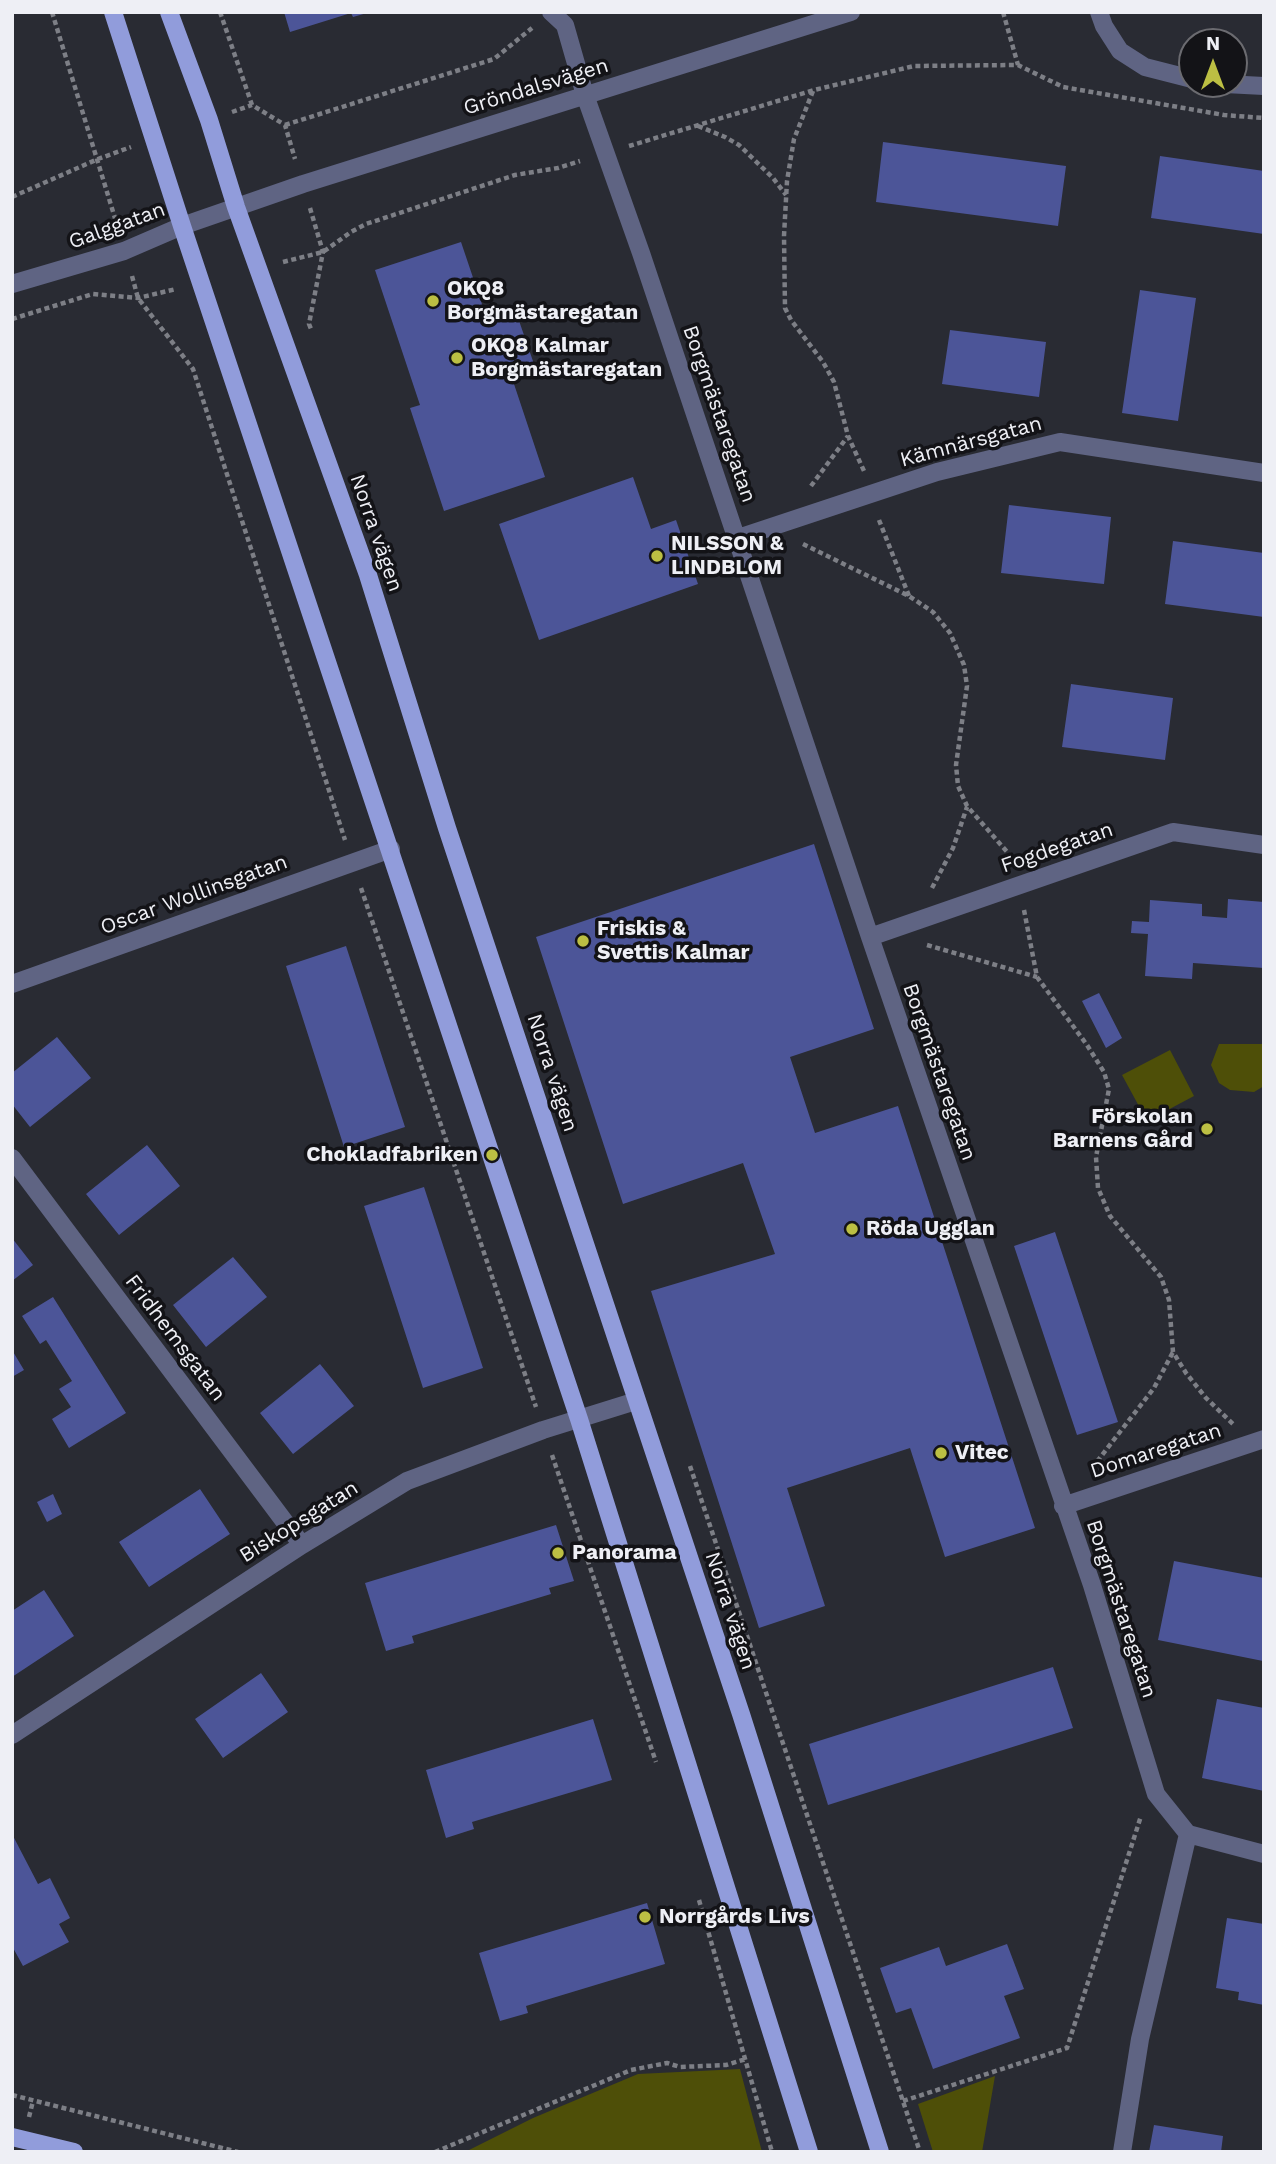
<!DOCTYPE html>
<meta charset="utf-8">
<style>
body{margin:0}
#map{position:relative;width:1276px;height:2164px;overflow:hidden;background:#292b33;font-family:"Work Sans",sans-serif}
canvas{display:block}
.frame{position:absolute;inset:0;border:14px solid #eeeff5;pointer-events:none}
.north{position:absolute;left:1178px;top:28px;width:70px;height:70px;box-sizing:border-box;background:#131317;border:2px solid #6b6b70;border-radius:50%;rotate:0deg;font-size:19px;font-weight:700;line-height:28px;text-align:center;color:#eeeff5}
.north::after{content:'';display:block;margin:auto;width:24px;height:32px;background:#bcbf43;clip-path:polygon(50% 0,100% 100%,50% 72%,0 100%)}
</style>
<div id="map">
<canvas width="1276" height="2164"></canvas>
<div class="frame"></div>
<div class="north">N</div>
</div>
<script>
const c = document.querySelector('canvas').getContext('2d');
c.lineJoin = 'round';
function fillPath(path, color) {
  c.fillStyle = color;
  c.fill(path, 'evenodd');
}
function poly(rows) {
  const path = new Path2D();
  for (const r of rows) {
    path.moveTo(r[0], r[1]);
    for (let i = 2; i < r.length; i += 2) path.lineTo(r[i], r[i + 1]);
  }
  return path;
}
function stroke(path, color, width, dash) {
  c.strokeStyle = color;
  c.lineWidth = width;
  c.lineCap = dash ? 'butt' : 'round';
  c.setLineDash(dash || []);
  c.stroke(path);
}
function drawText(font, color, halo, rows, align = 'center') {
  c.font = font + ' "Work Sans",sans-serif';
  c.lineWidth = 7;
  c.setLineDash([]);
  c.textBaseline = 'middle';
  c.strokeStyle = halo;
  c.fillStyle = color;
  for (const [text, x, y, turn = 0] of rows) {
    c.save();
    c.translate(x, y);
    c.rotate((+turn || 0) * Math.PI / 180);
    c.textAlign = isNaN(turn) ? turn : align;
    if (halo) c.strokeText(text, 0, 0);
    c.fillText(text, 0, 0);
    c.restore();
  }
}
fillPath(poly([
 [1219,1044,1264,1044,1264,1086,1254,1092,1230,1090,1219,1083,1211,1065],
 [1170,1050,1194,1096,1147,1121,1122,1075],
 [740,2069,762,2152,465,2152,533,2118,638,2074],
 [995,2076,982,2152,933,2152,918,2104]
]), '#4e4f08');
fillPath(poly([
 [284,12,367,12,367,13,353,17,351,13,290,32],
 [883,142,1066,166,1058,226,876,202],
 [1160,156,1264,171,1264,234,1151,218],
 [461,242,488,322,516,312,535,367,511,375,545,477,444,511,410,408,420,405,375,270],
 [1140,290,1196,298,1178,421,1122,413],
 [950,330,1046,342,1039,397,942,384],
 [633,477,651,529,676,520,698,584,539,640,499,524],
 [1009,505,1111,517,1104,584,1001,573],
 [1173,541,1264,553,1264,617,1165,604],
 [1071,684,1173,698,1165,760,1062,747],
 [814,844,874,1029,790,1057,815,1133,898,1106,1035,1528,945,1557,910,1448,787,1488,825,1606,759,1628,651,1291,775,1254,743,1163,623,1204,536,937],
 [1228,899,1264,902,1264,968,1193,963,1192,979,1145,976,1148,934,1131,933,1132,921,1149,922,1150,900,1202,904,1202,916,1227,918],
 [346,946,405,1127,344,1147,286,966],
 [1099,993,1122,1038,1106,1048,1082,1001],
 [57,1037,91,1078,30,1127,12,1104,12,1073],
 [147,1145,180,1186,119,1235,86,1194],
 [424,1187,483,1368,423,1388,364,1206],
 [1055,1232,1118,1422,1077,1435,1014,1246],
 [12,1238,33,1265,12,1281],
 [233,1257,267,1297,206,1347,173,1305],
 [53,1297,126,1413,69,1448,52,1419,71,1407,59,1389,72,1381,46,1340,40,1344,22,1316],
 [12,1350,24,1370,12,1377],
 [320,1364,354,1406,293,1454,260,1413],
 [200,1489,230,1534,149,1587,119,1542],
 [53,1494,62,1514,47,1522,37,1502],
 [556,1525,574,1581,549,1588,551,1594,412,1636,414,1643,386,1651,365,1583],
 [1174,1561,1264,1578,1263,1661,1158,1640],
 [44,1590,74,1636,12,1677,12,1611],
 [1053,1667,1073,1728,828,1805,809,1744],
 [261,1673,288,1712,223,1758,195,1719],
 [1217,1699,1264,1708,1264,1791,1202,1778],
 [593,1719,612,1780,472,1822,474,1829,446,1838,426,1770],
 [12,1834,38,1884,50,1878,70,1918,59,1924,69,1942,23,1966,12,1946],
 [647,1903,665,1964,526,2006,528,2013,500,2021,479,1953],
 [1227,1918,1264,1924,1264,2005,1238,2000,1239,1992,1216,1988],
 [1007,1944,1024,1989,1004,1996,1020,2038,933,2069,911,2008,896,2013,880,1968,939,1947,946,1966],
 [1154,2125,1223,2136,1221,2152,1149,2152]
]), '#4c5598');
stroke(poly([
 [52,12,118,228],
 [220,12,252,105,285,125,295,159],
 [1003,12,1018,65],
 [813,91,794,139,787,181,784,236,785,308,791,320,823,362,834,382,848,436,864,471],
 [232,112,252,105],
 [285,125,494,59,532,28],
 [698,126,725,137,739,145,773,178,786,195],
 [629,146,814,90,914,66,1018,65,1063,87,1224,115,1264,118],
 [12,197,98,159,131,147],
 [310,208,323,252,309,324,311,329],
 [283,262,323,252,351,232,366,224,515,175,558,168,580,161],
 [132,276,138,298,193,369,345,840],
 [12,319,93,294,138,298,176,289],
 [811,486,848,436],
 [879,520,909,596],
 [803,544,909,596,933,612,950,633,964,665,967,686,956,765,958,786,967,806,1015,861],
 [361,888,536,1407],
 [932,888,953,848,967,807],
 [1024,910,1037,977,1087,1045,1104,1072,1109,1089,1096,1157,1098,1188,1110,1216,1161,1277,1169,1300,1173,1352,1186,1373,1206,1398,1233,1424],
 [927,945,1037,977],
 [552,1455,656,1762],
 [690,1466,920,2152],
 [1092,1468,1154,1388,1173,1352],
 [699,1900,772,2152],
 [12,2095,238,2152],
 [903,2101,1067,2048,1141,1816],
 [29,2117,33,2101],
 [435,2152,631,2070,667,2063,680,2067,726,2065,746,2059]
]), '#7d7f86', 4.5, [5, 3.5]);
stroke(poly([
 [551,12,565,25,585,95,641,253,870,937,1092,1585,1156,1794,1188,1834,1140,2039,1122,2152],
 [1099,12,1104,26,1120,51,1145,67,1192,79],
 [1225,84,1264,86],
 [12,284,124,251,182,226,303,184,851,12],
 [738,538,937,472,1060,442,1264,473],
 [870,937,1173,832,1264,845],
 [12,984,391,849],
 [12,1158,302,1545],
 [1063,1506,1264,1439],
 [12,1735,302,1545,407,1481,543,1430,636,1401],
 [1188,1834,1264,1854]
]), '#5f6483', 18);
stroke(poly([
 [113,12,182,226,579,1419,809,2152],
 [169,12,209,120,236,207,368,575,447,828,741,1714,880,2152],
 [12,2137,74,2152]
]), '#919cdb', 18);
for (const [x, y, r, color] of [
 [433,301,7,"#bcbf43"],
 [457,358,7,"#bcbf43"],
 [657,556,7,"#bcbf43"],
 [583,941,7,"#bcbf43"],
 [1207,1129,7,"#bcbf43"],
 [492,1155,7,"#bcbf43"],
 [852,1229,7,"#bcbf43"],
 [941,1453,7,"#bcbf43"],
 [558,1553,7,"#bcbf43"],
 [645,1917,7,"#bcbf43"]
]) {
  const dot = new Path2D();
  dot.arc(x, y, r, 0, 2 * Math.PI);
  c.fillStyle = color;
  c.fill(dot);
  stroke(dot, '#131317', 2.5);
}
drawText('21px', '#eeeff5', '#131317', [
 ["Gröndalsvägen",536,87,-17],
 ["Galggatan",117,226,-20],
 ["Borgmästaregatan",719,414,71],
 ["Kämnärsgatan",971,442,-15],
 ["Norra vägen",376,533,71],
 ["Fogdegatan",1057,848,-19],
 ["Oscar Wollinsgatan",194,895,-20],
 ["Borgmästaregatan",939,1072,71],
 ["Norra vägen",552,1073,72],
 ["Fridhemsgatan",175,1338,53],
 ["Domaregatan",1156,1451,-18],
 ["Biskopsgatan",299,1522,-32],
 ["Borgmästaregatan",1121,1609,72],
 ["Norra vägen",730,1611,72]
]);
drawText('bold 21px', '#eeeff5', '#131317', [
 ["OKQ8",447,289],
 ["Borgmästaregatan",447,313],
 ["OKQ8 Kalmar",471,346],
 ["Borgmästaregatan",471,370],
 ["NILSSON &",671,544],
 ["LINDBLOM",671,568],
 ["Friskis &",597,929],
 ["Svettis Kalmar",597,953],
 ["Förskolan",1193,1117,"right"],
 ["Barnens Gård",1193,1141,"right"],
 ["Chokladfabriken",478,1155,"right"],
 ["Röda Ugglan",866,1229],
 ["Vitec",955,1453],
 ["Panorama",572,1553],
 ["Norrgårds Livs",659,1917]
], 'left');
</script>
